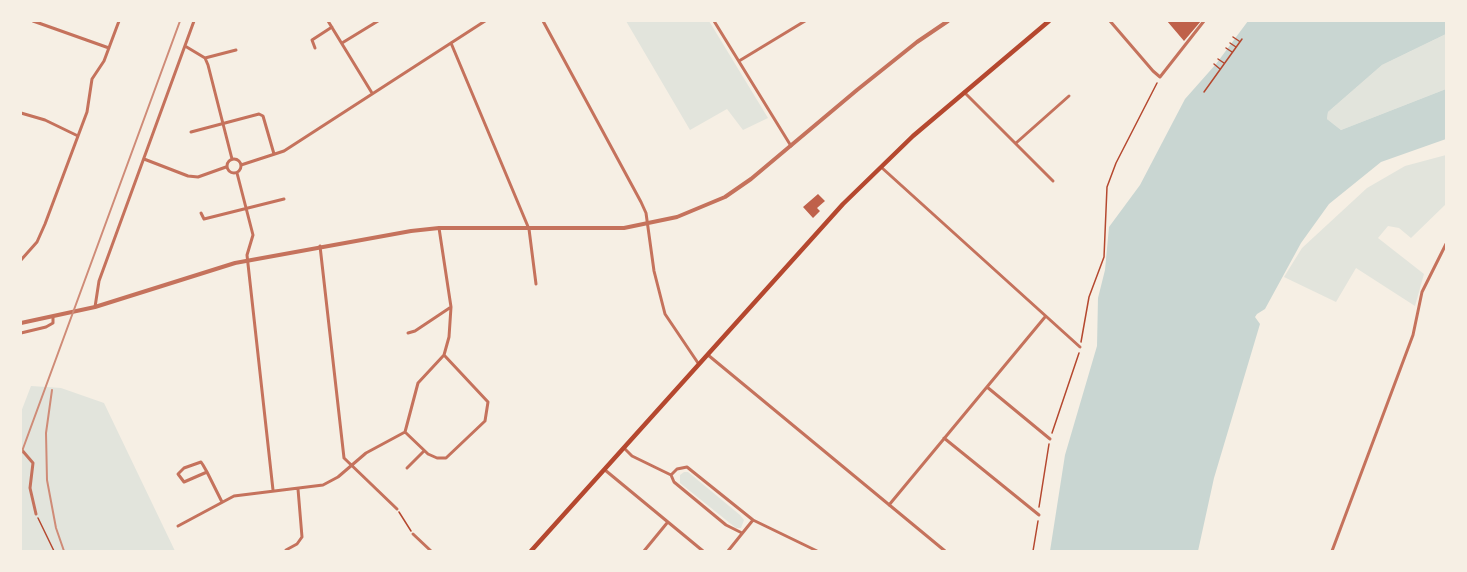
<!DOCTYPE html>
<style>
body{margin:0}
#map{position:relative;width:1467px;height:572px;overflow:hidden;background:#f6efe4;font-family:Lora,serif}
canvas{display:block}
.frame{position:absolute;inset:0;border:22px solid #f6efe4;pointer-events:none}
</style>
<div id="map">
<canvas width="1467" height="572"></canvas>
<div class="frame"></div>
</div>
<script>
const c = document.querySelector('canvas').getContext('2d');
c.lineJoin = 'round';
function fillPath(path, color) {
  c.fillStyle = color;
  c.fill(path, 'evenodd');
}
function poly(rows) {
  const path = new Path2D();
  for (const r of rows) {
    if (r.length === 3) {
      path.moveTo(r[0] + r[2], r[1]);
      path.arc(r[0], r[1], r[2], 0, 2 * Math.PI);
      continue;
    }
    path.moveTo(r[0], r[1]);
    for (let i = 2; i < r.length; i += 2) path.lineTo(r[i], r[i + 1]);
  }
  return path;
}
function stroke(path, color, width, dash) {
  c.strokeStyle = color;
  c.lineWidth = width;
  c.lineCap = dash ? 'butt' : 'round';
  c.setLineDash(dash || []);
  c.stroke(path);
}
fillPath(poly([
 [626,21,709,21,768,118,743,130,727,109,690,130],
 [1446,34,1446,89,1341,130,1327,119,1328,112,1382,65],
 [1446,155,1446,204,1411,238,1399,228,1388,226,1378,238,1424,274,1415,306,1356,268,1336,302,1284,277,1302,248,1367,188,1405,166],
 [31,386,61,388,104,403,175,551,21,551,21,412],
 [684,472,688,472,740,515,744,520,741,528,736,528,680,483,680,475]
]), '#e2e4dc');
fillPath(poly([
 [1248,21,1446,21,1446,34,1382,65,1328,112,1327,119,1341,130,1446,89,1446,139,1381,162,1329,204,1301,243,1265,309,1257,314,1255,317,1260,324,1214,478,1198,551,1050,551,1065,455,1097,346,1098,298,1105,270,1109,227,1140,185,1185,99,1216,64]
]), '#c9d6d2');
fillPath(poly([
 [1167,21,1201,21,1184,41],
 [818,194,825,201,817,208,820,211,813,218,803,207]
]), '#bf614a');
stroke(poly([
 [1233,37,1239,41],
 [1230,43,1236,47],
 [1226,48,1232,52],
 [1218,59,1224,63],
 [1214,64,1220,69],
 [1204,92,1242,39],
 [1081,342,1089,297,1104,257,1107,187,1116,163,1157,83],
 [1052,433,1079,353],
 [1039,507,1049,444],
 [399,512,411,531],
 [38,518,54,551],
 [1033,551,1038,521]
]), '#b5482f', 1.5);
stroke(poly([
 [33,21,109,48],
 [328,21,372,93],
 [543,21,641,202,646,213,654,271,665,314,698,363],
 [714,21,791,146],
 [1110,21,1153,71,1160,77,1204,21],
 [342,43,378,21],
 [451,43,529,229,536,284],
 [185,46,205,58,208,65,232,159],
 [315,48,312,40,332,27],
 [205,58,236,50],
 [739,61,805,21],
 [964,92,1053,181],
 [21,113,45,120,78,136],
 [191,132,259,114,263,116,274,154],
 [1016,143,1069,96],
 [234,166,7],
 [144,159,188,176,198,177,226,167],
 [241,165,284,151,485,21],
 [881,167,1080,347],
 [237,173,253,235,247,255,273,490],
 [201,213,204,219,284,199],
 [320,246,344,458,397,509],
 [21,260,37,242,45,224,87,112,92,79,104,61,119,21],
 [95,307,99,281,194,21],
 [21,333,46,327,53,323,53,318],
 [408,333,415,331,451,307],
 [708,355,945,551],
 [987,387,1050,439],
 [405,432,428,454,437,458,446,458,485,421,488,402,444,355],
 [944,438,1039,515],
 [624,448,632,456,671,475,677,469,687,467,753,520],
 [21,449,33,463,30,488,36,514],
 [407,468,424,451],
 [605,470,703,551],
 [207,472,184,482,178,474,184,468,201,462,203,465,207,472,222,502],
 [671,475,674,482,726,525,742,533],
 [889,505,1045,317],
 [178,526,234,496,323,485,338,477,366,453,405,432,418,383,444,355,449,337,451,307,439,228],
 [413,534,431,551],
 [286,550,297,544,302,537,298,489],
 [644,551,667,523],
 [728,551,753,520,817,551],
 [1332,551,1413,335,1422,292,1446,244]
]), '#c5725c', 3);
stroke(poly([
 [21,323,95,307,235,263,411,231,439,228,624,228,677,217,725,197,751,179,857,90,917,42,948,21]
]), '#c5725c', 4);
stroke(poly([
 [531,551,843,204,913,136,1049,21]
]), '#b5482f', 4.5);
stroke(poly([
 [52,390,46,433,47,480,56,528,64,551],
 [21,454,180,21]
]), '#cf8b77', 2);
</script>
